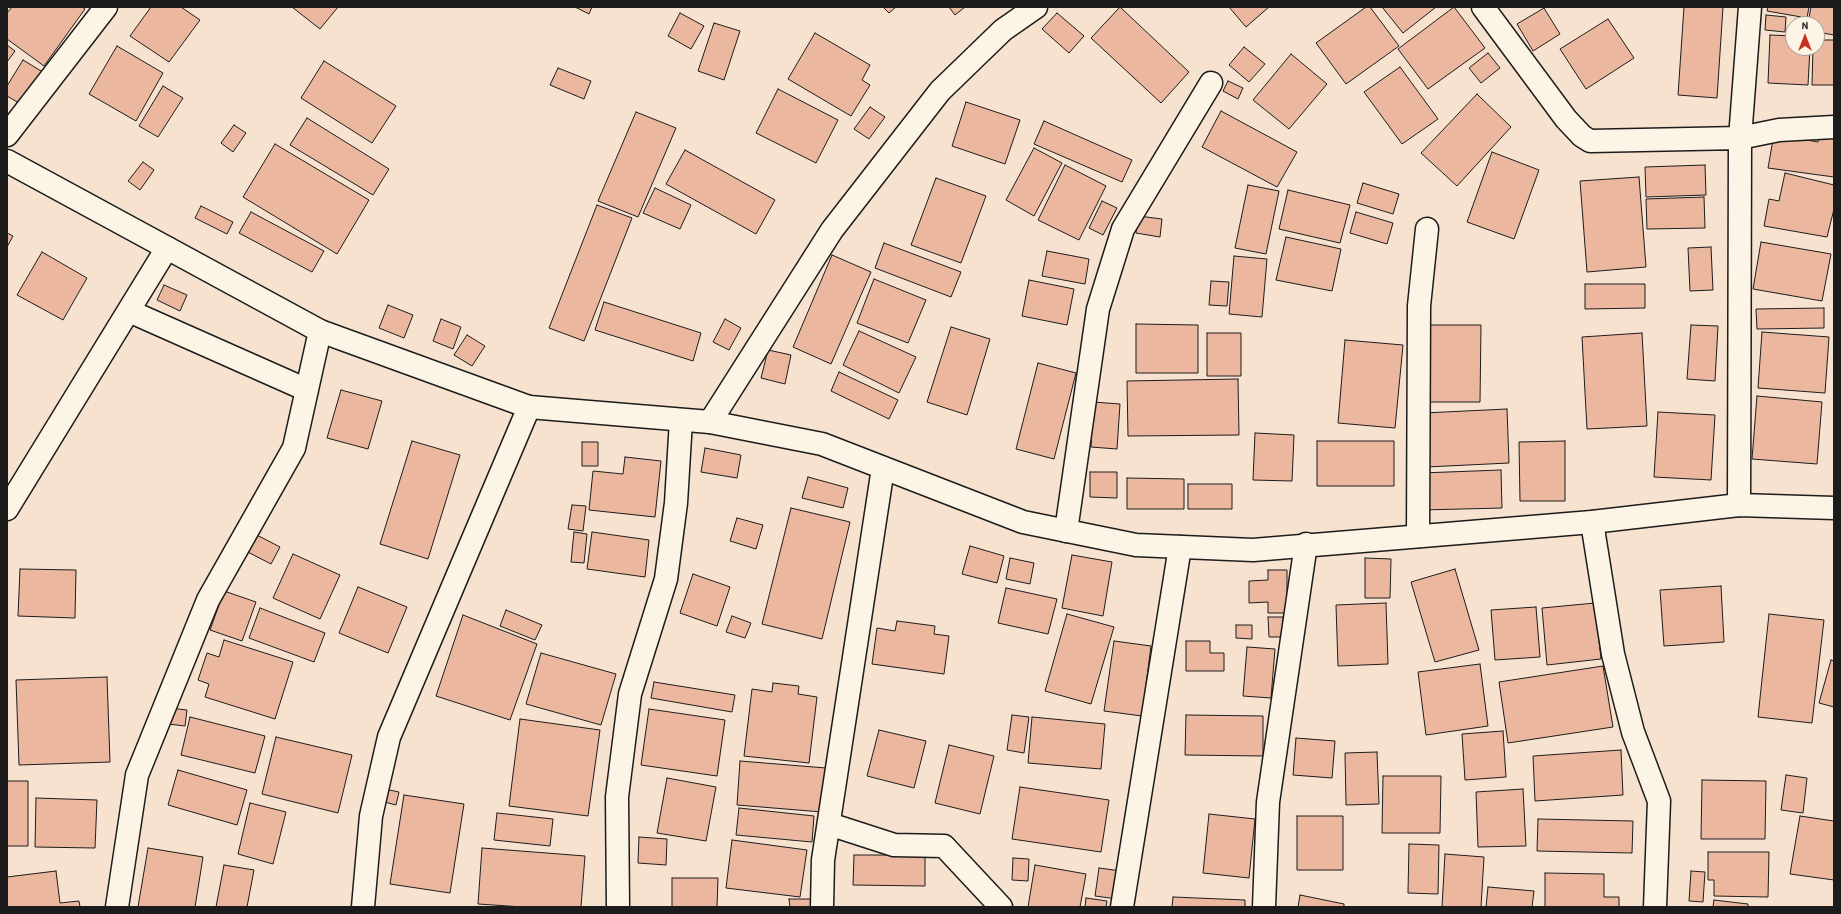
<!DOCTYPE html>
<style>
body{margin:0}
#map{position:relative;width:1841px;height:914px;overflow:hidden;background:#f7e2d0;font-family:"Patrick Hand",sans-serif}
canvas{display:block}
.frame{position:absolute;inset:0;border:8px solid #1c1c1c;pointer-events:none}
.north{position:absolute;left:1785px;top:16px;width:40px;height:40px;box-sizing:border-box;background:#fcf5e5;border:1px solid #a29e95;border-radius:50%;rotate:0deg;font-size:11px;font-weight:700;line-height:16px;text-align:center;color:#1c1c1c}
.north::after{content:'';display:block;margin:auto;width:14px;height:18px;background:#c8321e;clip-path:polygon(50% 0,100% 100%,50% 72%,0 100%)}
</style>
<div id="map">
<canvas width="1841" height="914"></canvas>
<div class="frame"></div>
<div class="north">N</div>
</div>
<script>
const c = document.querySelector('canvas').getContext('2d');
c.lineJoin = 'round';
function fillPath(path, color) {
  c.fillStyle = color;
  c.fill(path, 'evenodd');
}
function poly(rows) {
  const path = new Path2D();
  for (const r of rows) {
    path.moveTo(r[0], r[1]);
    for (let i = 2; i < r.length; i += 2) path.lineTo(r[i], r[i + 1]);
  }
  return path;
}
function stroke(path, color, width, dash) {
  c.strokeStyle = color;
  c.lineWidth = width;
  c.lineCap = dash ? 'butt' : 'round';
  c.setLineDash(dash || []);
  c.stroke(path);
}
const building = poly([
 [12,7,82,7,85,9,44,66,7,39,7,13,12,7],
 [151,7,181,7,200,20,169,62,130,36,151,7],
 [292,7,338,7,320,29,292,7],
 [575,7,592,7,589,14,575,7],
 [883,7,896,7,889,13,883,7],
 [949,7,965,7,955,15,949,7],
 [1120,7,1189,72,1161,103,1091,38,1120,7],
 [1229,7,1269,7,1246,27,1229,7],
 [1366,7,1370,7,1399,46,1346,84,1316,43,1366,7],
 [1382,7,1436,7,1403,33,1382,7],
 [1454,7,1485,48,1428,89,1398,49,1454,7],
 [1684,7,1723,7,1717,98,1678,95,1684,7],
 [1768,7,1809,7,1807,18,1767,11,1768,7],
 [1811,7,1834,7,1834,35,1817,32,1817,24,1808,24,1811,7],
 [1544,8,1560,34,1533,51,1517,24,1544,8],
 [680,13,704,26,691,49,668,36,680,13],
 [1057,13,1084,36,1069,53,1042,29,1057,13],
 [1766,15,1786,17,1785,32,1765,30,1766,15],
 [1608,19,1634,58,1586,89,1560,49,1608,19],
 [714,23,740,31,724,80,698,71,714,23],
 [815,33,870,65,862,80,870,85,851,116,788,79,815,33],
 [1770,35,1793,36,1793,48,1810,48,1808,85,1768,83,1770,35],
 [1817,40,1834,40,1834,85,1812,85,1813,48,1817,48,1817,40],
 [7,45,15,51,7,62,7,45],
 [117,46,163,73,136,121,89,94,117,46],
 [1244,47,1265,64,1249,82,1229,65,1244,47],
 [1488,53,1500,68,1481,83,1469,68,1488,53],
 [1291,54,1327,84,1289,129,1253,100,1291,54],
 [23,60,46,74,26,107,7,96,7,86,23,60],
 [324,61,396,106,372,143,301,98,324,61],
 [1400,67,1438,119,1402,144,1364,92,1400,67],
 [558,68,591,81,584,99,550,85,558,68],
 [1228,81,1243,88,1238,99,1223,91,1228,81],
 [163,86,183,98,158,137,139,126,163,86],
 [778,89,838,120,816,163,756,133,778,89],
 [1477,94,1511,127,1457,186,1421,153,1477,94],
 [966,102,1020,120,1005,164,952,146,966,102],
 [870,107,885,117,869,139,854,129,870,107],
 [1221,111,1297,152,1277,187,1202,147,1221,111],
 [636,112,676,128,638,217,598,201,636,112],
 [307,118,389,169,373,195,290,145,307,118],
 [1044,121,1132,160,1122,182,1034,144,1044,121],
 [234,125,246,133,233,152,221,143,234,125],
 [1820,131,1834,134,1834,177,1768,168,1774,134,1818,142,1820,131],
 [275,144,369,200,337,254,243,197,275,144],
 [1034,148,1062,163,1034,216,1006,200,1034,148],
 [685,150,775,200,756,234,666,184,685,150],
 [1492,152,1539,170,1514,239,1467,222,1492,152],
 [143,162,154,170,140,190,128,181,143,162],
 [1065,165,1106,186,1079,240,1038,220,1065,165],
 [1705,165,1706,195,1646,197,1645,167,1705,165],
 [1785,173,1834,185,1834,209,1827,237,1764,226,1769,199,1779,201,1785,173],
 [1639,177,1646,267,1587,272,1580,181,1639,177],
 [936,178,986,196,961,263,911,245,936,178],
 [1363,183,1399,194,1393,214,1357,203,1363,183],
 [1248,185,1279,191,1266,254,1235,248,1248,185],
 [655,188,691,205,680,229,643,213,655,188],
 [1288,190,1350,205,1340,243,1279,229,1288,190],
 [1704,197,1705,228,1647,229,1646,199,1704,197],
 [1102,201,1117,208,1103,235,1089,228,1102,201],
 [597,205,632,218,584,341,549,328,597,205],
 [201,206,233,222,227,234,195,218,201,206],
 [251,212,324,251,312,272,239,233,251,212],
 [1356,212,1393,223,1387,244,1350,233,1356,212],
 [1138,216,1162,219,1160,237,1136,233,1138,216],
 [7,233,13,236,7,247,7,233],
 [1286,237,1341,249,1332,291,1276,280,1286,237],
 [1761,242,1831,254,1822,301,1753,289,1761,242],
 [884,243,961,272,951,297,875,268,884,243],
 [1711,247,1713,290,1690,291,1688,248,1711,247],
 [1047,251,1089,259,1085,284,1042,276,1047,251],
 [42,252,87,278,63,320,17,295,42,252],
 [832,255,871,272,831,364,793,347,832,255],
 [1234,256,1267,259,1262,317,1229,314,1234,256],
 [874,279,926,300,908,343,857,323,874,279],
 [1029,280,1074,289,1067,325,1022,316,1029,280],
 [1211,281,1229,282,1227,306,1209,305,1211,281],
 [1585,284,1645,284,1645,308,1585,309,1585,284],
 [164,285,187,295,180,311,157,300,164,285],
 [604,302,701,333,693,361,595,330,604,302],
 [388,305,413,315,404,338,379,328,388,305],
 [1824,308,1824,328,1757,329,1756,309,1824,308],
 [441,319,461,327,453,349,433,341,441,319],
 [725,319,741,328,729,350,713,342,725,319],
 [1136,324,1198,325,1198,373,1136,373,1136,324],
 [1428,325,1481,325,1480,402,1428,402,1428,325],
 [1691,325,1718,326,1715,381,1687,379,1691,325],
 [951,327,990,339,967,415,927,402,951,327],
 [859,331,916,357,899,393,843,365,859,331],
 [1762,332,1829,337,1825,393,1758,388,1762,332],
 [1207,333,1241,333,1241,376,1207,376,1207,333],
 [1642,333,1647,426,1587,429,1582,337,1642,333],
 [467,335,485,346,472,366,454,355,467,335],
 [1345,340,1403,345,1395,428,1338,423,1345,340],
 [768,350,791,355,785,384,761,378,768,350],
 [1038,363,1076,373,1054,459,1016,449,1038,363],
 [839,372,898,400,889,419,831,391,839,372],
 [1238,379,1239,435,1128,436,1127,381,1238,379],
 [341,390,382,401,368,449,327,438,341,390],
 [1757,396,1822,402,1817,464,1752,459,1757,396],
 [1093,402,1120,404,1117,449,1091,447,1093,402],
 [1507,409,1509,463,1426,467,1424,413,1507,409],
 [1658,412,1715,415,1711,480,1654,477,1658,412],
 [1255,433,1294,435,1292,481,1253,480,1255,433],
 [412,441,460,455,428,559,380,544,412,441],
 [1317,441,1394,441,1394,486,1317,486,1317,441],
 [1565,441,1565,501,1520,501,1519,442,1565,441],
 [582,442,598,442,598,466,582,466,582,442],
 [705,448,741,455,737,478,701,472,705,448],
 [625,457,661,461,655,517,589,510,593,471,623,474,625,457],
 [1501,470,1502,508,1422,510,1421,473,1501,470],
 [1090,472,1117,472,1117,498,1090,497,1090,472],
 [808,477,848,488,843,508,802,498,808,477],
 [1127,478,1184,479,1184,509,1127,509,1127,478],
 [1188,484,1232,484,1232,509,1188,509,1188,484],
 [572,505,586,506,583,531,568,529,572,505],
 [791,508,850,522,822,639,762,624,791,508],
 [737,518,763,525,756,549,730,541,737,518],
 [251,532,280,547,271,564,242,549,251,532],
 [574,532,587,534,584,563,571,562,574,532],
 [592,532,649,540,645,577,587,569,592,532],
 [970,546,1004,556,997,583,962,574,970,546],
 [293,554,340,575,320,619,273,598,293,554],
 [1072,555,1112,562,1103,616,1062,608,1072,555],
 [1010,558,1034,563,1030,584,1006,579,1010,558],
 [1365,558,1391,559,1390,598,1365,598,1365,558],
 [20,569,76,570,75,618,18,616,20,569],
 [1455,569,1479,650,1435,662,1411,582,1455,569],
 [1268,570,1287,570,1287,613,1268,613,1268,602,1249,603,1249,581,1268,580,1268,570],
 [693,574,730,587,717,626,680,613,693,574],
 [1721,586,1724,642,1664,646,1660,590,1721,586],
 [358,587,407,607,388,653,339,633,358,587],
 [1006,588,1057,599,1048,634,998,623,1006,588],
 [224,591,256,602,242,641,210,630,224,591],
 [1386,603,1388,664,1338,666,1336,605,1386,603],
 [1595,603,1601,659,1547,665,1542,608,1595,603],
 [1536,607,1540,657,1495,660,1491,610,1536,607],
 [260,608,325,633,314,662,249,638,260,608],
 [506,610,542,625,535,640,500,626,506,610],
 [1067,614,1114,627,1091,704,1045,691,1067,614],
 [1769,614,1824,620,1812,723,1758,717,1769,614],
 [463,615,537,644,510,720,436,696,463,615],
 [732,616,751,623,745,638,726,632,732,616],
 [1268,617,1283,617,1283,637,1269,637,1268,617],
 [897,621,935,626,934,634,949,636,944,674,872,664,877,628,895,631,897,621],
 [1236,625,1252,625,1252,639,1236,638,1236,625],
 [224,640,293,662,275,719,205,697,209,684,198,680,207,653,219,657,224,640],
 [1114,641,1151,646,1142,716,1104,711,1114,641],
 [1186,641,1210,641,1210,653,1224,653,1224,671,1186,671,1186,641],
 [1247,647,1275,649,1271,698,1243,696,1247,647],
 [541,653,616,674,601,725,526,704,541,653],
 [1831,660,1834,661,1834,707,1819,703,1831,660],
 [1480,664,1488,726,1426,735,1418,672,1480,664],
 [1603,666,1613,727,1508,743,1499,682,1603,666],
 [107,677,110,762,19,765,16,680,107,677],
 [654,682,735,695,732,712,651,698,654,682],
 [773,683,799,686,798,694,817,697,809,763,744,756,752,689,772,692,773,683],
 [170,708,187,710,185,726,168,724,170,708],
 [649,709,725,720,717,776,641,765,649,709],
 [1012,715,1029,717,1024,753,1007,750,1012,715],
 [1186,715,1263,716,1263,756,1185,755,1186,715],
 [190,717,265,736,255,773,181,755,190,717],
 [1032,717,1105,724,1101,769,1028,763,1032,717],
 [520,719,600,730,588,816,509,806,520,719],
 [879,730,926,741,914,788,867,776,879,730],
 [1503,731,1506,777,1465,780,1462,734,1503,731],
 [276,737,352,755,338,813,262,794,276,737],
 [1296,738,1335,741,1332,778,1293,775,1296,738],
 [949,745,994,756,980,814,935,803,949,745],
 [1621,750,1623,795,1535,801,1533,756,1621,750],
 [1377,752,1379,804,1346,805,1345,753,1377,752],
 [740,761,826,768,822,812,737,805,740,761],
 [178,770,247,790,237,825,168,805,178,770],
 [1786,775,1807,778,1803,813,1781,810,1786,775],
 [1383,776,1441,776,1440,833,1382,833,1383,776],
 [667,778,716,787,706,841,657,833,667,778],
 [1702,780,1766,781,1765,839,1701,839,1702,780],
 [7,781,28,781,28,846,7,846,7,781],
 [1020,787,1109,800,1101,852,1012,839,1020,787],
 [380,788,399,792,396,805,377,800,380,788],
 [1523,789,1526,846,1478,847,1476,792,1523,789],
 [404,795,464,804,450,893,390,884,404,795],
 [36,798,97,800,95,848,35,847,36,798],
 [250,803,286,812,273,864,238,854,250,803],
 [739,808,814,816,812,842,736,835,739,808],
 [497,813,553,819,550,846,494,840,497,813],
 [1209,814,1255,819,1249,878,1203,873,1209,814],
 [1297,816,1343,816,1343,870,1297,870,1297,816],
 [1800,816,1834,821,1834,880,1790,874,1800,816],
 [1538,819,1633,821,1632,853,1537,851,1538,819],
 [639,837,667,839,666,865,638,863,639,837],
 [732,840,807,850,800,897,726,888,732,840],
 [1409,844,1439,845,1438,894,1408,893,1409,844],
 [148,848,203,857,195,907,138,907,148,848],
 [482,848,585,856,581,907,523,907,478,904,482,848],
 [1708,852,1769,852,1768,897,1714,896,1714,880,1708,880,1708,852],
 [1445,854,1484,857,1481,907,1442,907,1445,854],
 [854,855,925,855,925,886,853,885,854,855],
 [1013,858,1029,859,1028,881,1012,880,1013,858],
 [224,865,254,870,247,907,216,907,224,865],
 [1035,865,1086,874,1080,907,1028,907,1035,865],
 [1099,868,1121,871,1117,899,1095,896,1099,868],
 [56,871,60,903,79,901,80,907,7,907,7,877,56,871],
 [1691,871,1705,872,1703,902,1689,901,1691,871],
 [1545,873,1604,874,1604,897,1619,897,1619,907,1545,907,1545,873],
 [672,878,718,878,717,907,672,907,672,878],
 [1488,887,1534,891,1532,907,1486,907,1488,887],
 [1300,895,1344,904,1344,907,1298,907,1300,895],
 [1173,897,1245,900,1245,907,1172,907,1173,897],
 [1086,898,1107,901,1106,907,1085,907,1086,898],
 [789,899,820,899,820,907,790,907,789,899],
 [1714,900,1748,904,1748,907,1713,907,1714,900]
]);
fillPath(building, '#ecb79f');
stroke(building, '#1c1c1c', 1);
const street = poly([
 [1483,7,1566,119,1582,136,1590,141,1740,138,1779,130,1834,127],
 [7,135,106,7],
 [129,311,307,390],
 [710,422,832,230,940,91,1003,30,1036,7],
 [1739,505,1740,138,1750,7],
 [7,509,167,248],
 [1592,522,1613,654,1633,732,1659,801,1655,907],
 [1066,531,1098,309,1123,229,1211,83],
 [1418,536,1419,306,1427,229],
 [829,824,894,845,944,846,1001,907],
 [117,907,137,775,208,600,294,448,320,331],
 [363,907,371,816,389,737,529,407],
 [618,907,617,797,630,694,666,579,676,503,681,420],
 [822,907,823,860,883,468],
 [1122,907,1180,547],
 [1264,907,1268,802,1306,544]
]);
const secondary = poly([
 [7,161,320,331,529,407,710,422,822,444,1023,522,1136,545,1253,550,1592,522,1739,505,1834,508]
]);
stroke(street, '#1c1c1c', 25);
stroke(secondary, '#1c1c1c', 25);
stroke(street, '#fcf5e5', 22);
stroke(secondary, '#fcf5e5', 22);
</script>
